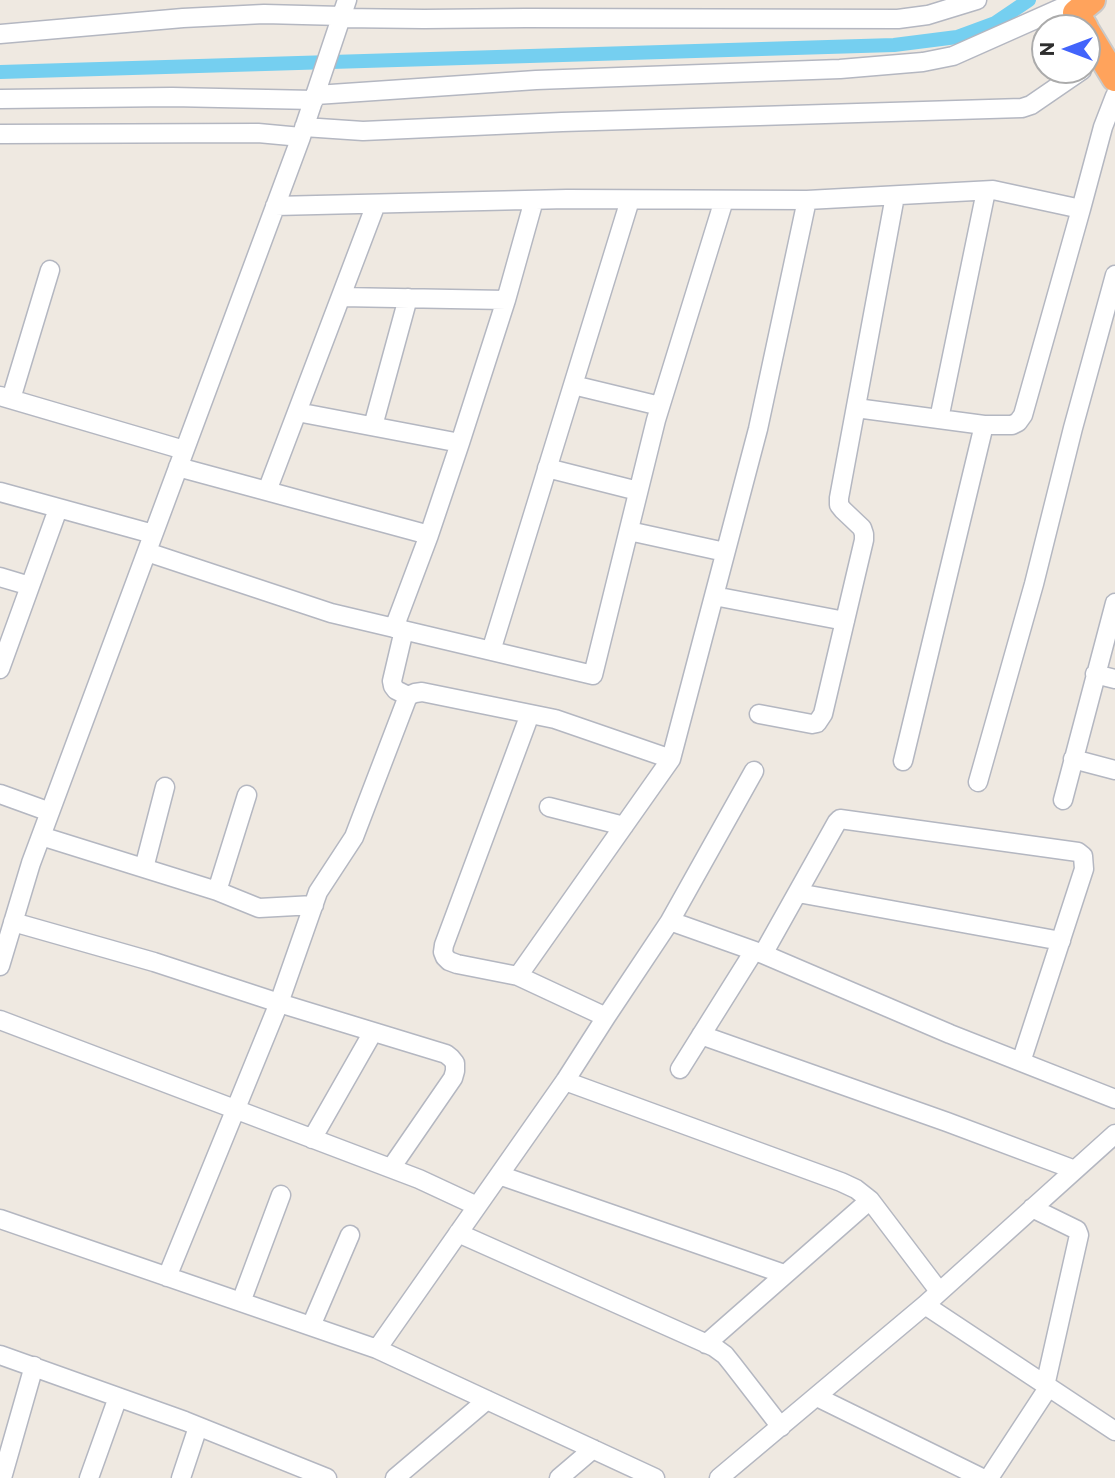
<!DOCTYPE html>
<style>
body{margin:0}
#map{position:relative;width:1115px;height:1478px;overflow:hidden;background:#efe9e1;font-family:Commissioner,sans-serif}
canvas{display:block}
.north{position:absolute;left:1031px;top:14px;width:70px;height:70px;box-sizing:border-box;background:#fff;border:2px solid #ababab;border-radius:50%;rotate:270deg;font-size:19px;font-weight:700;line-height:28px;text-align:center;color:#2e2e2e}
.north::after{content:'';display:block;margin:auto;width:24px;height:32px;background:#4264fb;clip-path:polygon(50% 0,100% 100%,50% 72%,0 100%)}
</style>
<div id="map">
<canvas width="1115" height="1478"></canvas>
<div class="north">N</div>
</div>
<script>
const c = document.querySelector('canvas').getContext('2d');
c.lineJoin = 'round';
function poly(rows) {
  const path = new Path2D();
  for (const r of rows) {
    path.moveTo(r[0], r[1]);
    for (let i = 2; i < r.length; i += 2) path.lineTo(r[i], r[i + 1]);
  }
  return path;
}
function stroke(path, color, width, dash) {
  c.strokeStyle = color;
  c.lineWidth = width;
  c.lineCap = dash ? 'butt' : 'round';
  c.setLineDash(dash || []);
  c.stroke(path);
}
stroke(poly([
 [0,72,894,45,957,37,995,23,1029,0]
]), '#75cff0', 14);
const minor = poly([
 [341,18,424,19,526,18,898,19,928,15,977,0],
 [0,34,183,18,264,14,342,16],
 [316,95,536,80,840,69,923,62,953,56,1070,4],
 [0,99,172,97,314,100],
 [304,127,363,131,562,122,1022,108,1031,105,1082,70],
 [0,134,258,133,301,137],
 [275,206,567,199,807,200],
 [341,297,506,300],
 [573,385,660,406],
 [0,396,184,450],
 [11,399,50,270],
 [856,408,984,425,1012,425,1018,422,1023,415,1081,209],
 [297,412,460,443],
 [939,419,986,191],
 [373,426,408,298],
 [178,467,429,535],
 [547,468,638,491],
 [267,491,376,204],
 [0,492,153,534],
 [629,531,725,552],
 [147,552,331,613,593,675,656,420,724,200],
 [0,577,30,586],
 [714,596,845,621],
 [394,628,429,535,460,443,506,300,534,200],
 [404,630,392,681,393,686,396,690,408,696],
 [491,651,630,200],
 [0,669,58,509],
 [1095,674,1115,679],
 [759,714,812,724,817,723,823,714,864,540,864,534,862,528,843,510,839,505,839,498,895,196],
 [1073,759,1115,770],
 [903,761,984,425],
 [978,782,1034,584,1073,428,1115,275],
 [0,794,50,812],
 [1063,800,1115,603],
 [549,807,624,826],
 [41,836,217,891,259,908,314,905],
 [144,868,165,787],
 [217,891,247,795],
 [798,893,1061,941],
 [670,921,754,771],
 [13,922,154,962,279,1003,446,1054,451,1058,455,1063,455,1071,453,1078,391,1168],
 [763,954,837,822,840,819,1078,852,1083,856,1084,869,1021,1062],
 [0,966,31,863,301,137,347,0],
 [518,976,457,964,449,961,445,957,443,952,444,945,530,714],
 [606,1017,518,976,671,759,758,429,807,200,993,190,1081,209,1103,127,1115,96],
 [0,1020,419,1179,477,1206],
 [701,1035,947,1122,1075,1170],
 [680,1069,754,951],
 [565,1081,841,1182,856,1189,870,1200,939,1291],
 [312,1139,373,1032],
 [499,1175,784,1274],
 [1032,1208,1077,1230,1079,1235,1045,1386],
 [0,1219,377,1349,655,1478],
 [458,1233,714,1347,725,1355,733,1365,781,1427],
 [167,1277,279,1003,318,892,354,837,408,696,415,693,422,692,555,719,671,759],
 [241,1302,281,1195],
 [925,1305,1115,1431],
 [311,1326,350,1235],
 [706,1344,870,1200],
 [377,1349,565,1081,606,1017,670,921,763,954,950,1034,1115,1099],
 [0,1355,185,1421,327,1478],
 [817,1397,982,1478],
 [2,1478,34,1366],
 [89,1478,118,1397],
 [181,1478,198,1427],
 [395,1478,487,1400],
 [559,1478,593,1449],
 [719,1478,925,1305,1115,1134],
 [989,1478,1048,1388]
]);
const highway = poly([
 [1085,28,1076,13,1092,0],
 [1087,32,1115,78]
]);
stroke(minor, '#b4b7c1', 21);
stroke(highway, '#c9c9c9', 30);
stroke(minor, '#fff', 18);
stroke(highway, '#ffa35c', 26);
</script>
